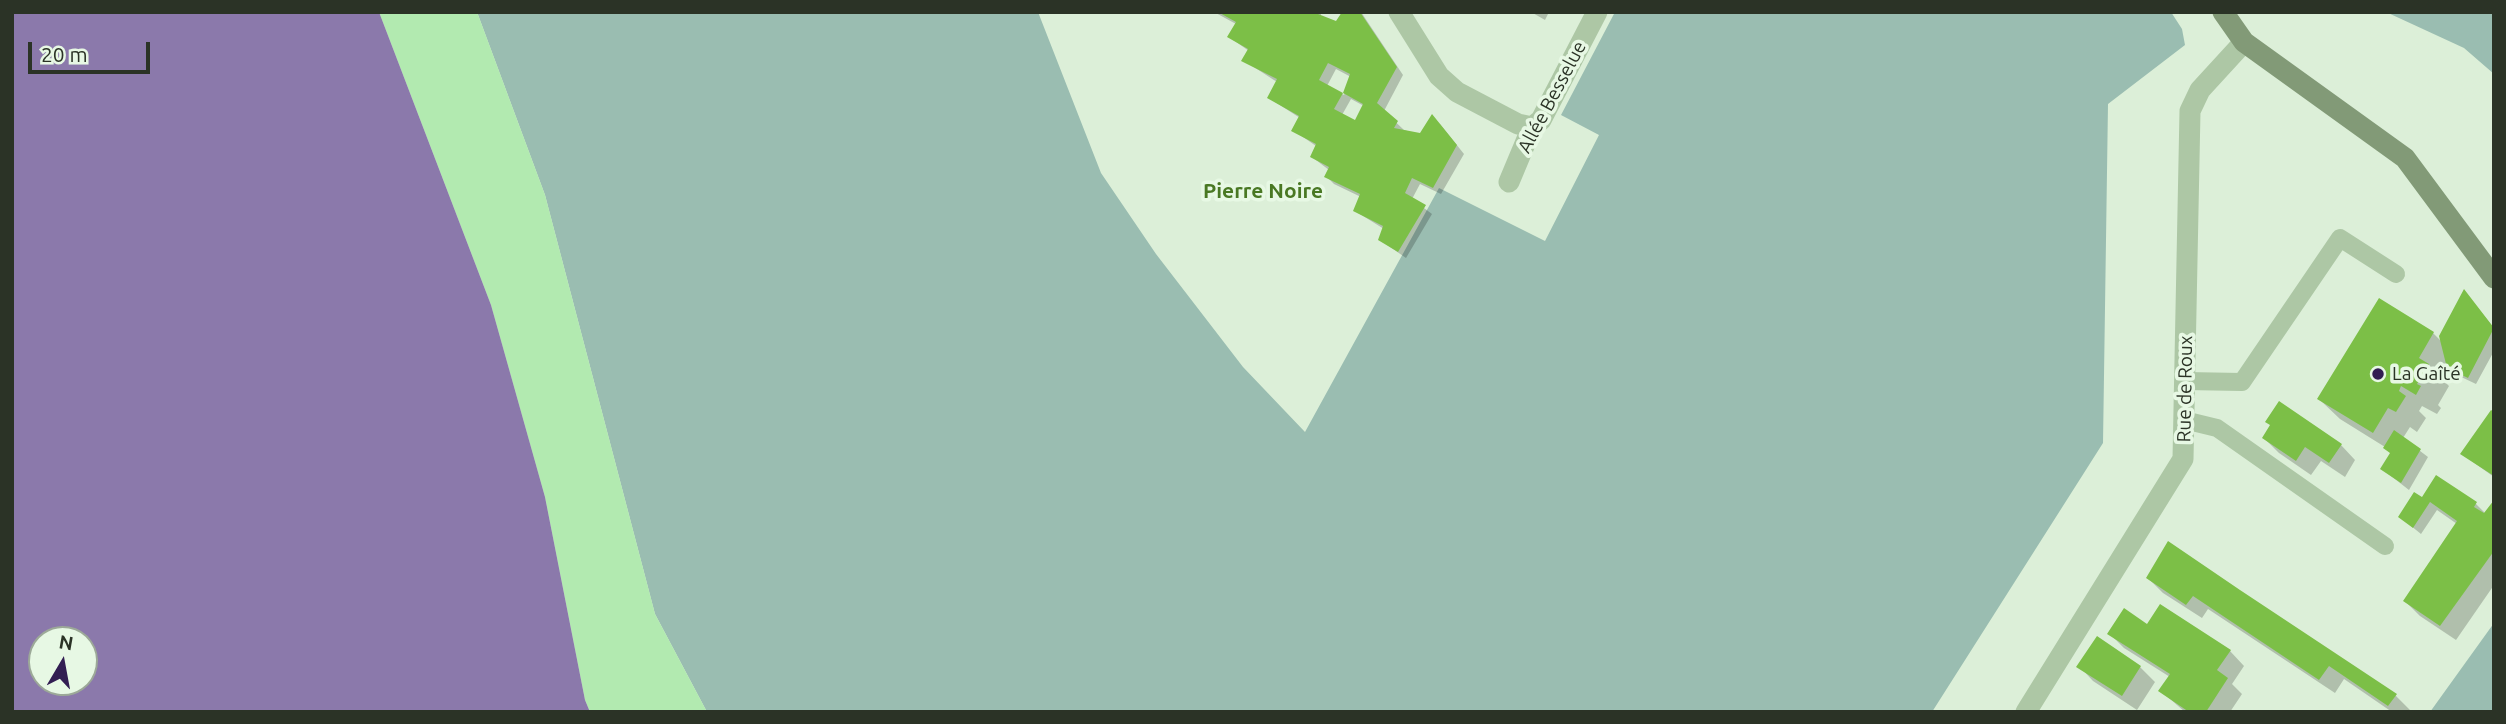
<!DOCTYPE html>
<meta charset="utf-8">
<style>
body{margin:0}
#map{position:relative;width:2506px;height:724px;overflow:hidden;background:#dcefd8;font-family:Ubuntu,sans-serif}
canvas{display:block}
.frame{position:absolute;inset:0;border:14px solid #2b3326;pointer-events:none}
.north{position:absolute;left:28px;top:626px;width:70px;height:70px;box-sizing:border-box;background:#e7f8e4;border:2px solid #9ca998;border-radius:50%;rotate:10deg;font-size:19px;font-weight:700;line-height:28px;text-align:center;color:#2b3326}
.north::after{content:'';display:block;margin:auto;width:24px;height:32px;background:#321e52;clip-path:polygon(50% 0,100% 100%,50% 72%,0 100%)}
.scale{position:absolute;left:28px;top:42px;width:122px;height:32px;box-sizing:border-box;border:4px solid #2b3326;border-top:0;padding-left:9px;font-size:21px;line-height:24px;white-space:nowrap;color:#2b3326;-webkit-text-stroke:5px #e7f8e4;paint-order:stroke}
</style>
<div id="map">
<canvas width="2506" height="724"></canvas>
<div class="frame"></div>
<div class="north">N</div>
<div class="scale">20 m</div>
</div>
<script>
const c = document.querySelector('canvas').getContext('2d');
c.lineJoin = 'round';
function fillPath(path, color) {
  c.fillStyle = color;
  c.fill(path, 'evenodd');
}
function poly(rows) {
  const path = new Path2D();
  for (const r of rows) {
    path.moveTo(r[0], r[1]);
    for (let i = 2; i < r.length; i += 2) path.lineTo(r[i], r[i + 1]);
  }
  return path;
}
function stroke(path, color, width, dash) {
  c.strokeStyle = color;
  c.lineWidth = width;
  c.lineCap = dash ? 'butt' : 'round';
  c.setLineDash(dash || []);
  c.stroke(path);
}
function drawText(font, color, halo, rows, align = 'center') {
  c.font = font + ' Ubuntu,sans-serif';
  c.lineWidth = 7;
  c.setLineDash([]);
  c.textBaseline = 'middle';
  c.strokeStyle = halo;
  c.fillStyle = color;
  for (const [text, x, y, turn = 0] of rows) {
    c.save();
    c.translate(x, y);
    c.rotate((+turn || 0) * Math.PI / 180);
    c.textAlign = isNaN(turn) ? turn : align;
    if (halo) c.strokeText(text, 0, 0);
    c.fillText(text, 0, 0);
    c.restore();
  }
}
fillPath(poly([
 [477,12,1038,12,1101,173,1156,254,1243,367,1305,432,1439,188,1545,241,1599,135,1561,115,1615,12,2171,12,2182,29,2185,45,2108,104,2103,443,1932,712,707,712,655,614,545,195],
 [2386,12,2494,12,2494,74,2464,48],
 [2494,623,2494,712,2430,712]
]), '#9abdb1');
fillPath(poly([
 [379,12,477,12,545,195,655,614,707,712,590,712,585,700,545,497,491,305]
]), '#b2eab0');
fillPath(poly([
 [12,12,379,12,491,305,545,497,585,700,590,712,12,712],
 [42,640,84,640,84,682,42,682]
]), '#8b79ab');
fillPath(poly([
 [1214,12,1321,12,1321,18,1337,23,1344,12,1361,12,1403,75,1384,111,1404,130,1421,135,1440,124,1464,154,1441,194,1420,184,1412,199,1432,214,1406,258,1380,240,1384,229,1355,211,1361,197,1334,184,1326,176,1329,170,1312,157,1316,146,1293,130,1300,118,1269,98,1277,82,1243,60,1249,51,1229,37,1236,24],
 [1336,69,1351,77,1344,95,1327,86],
 [1351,99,1364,106,1356,122,1342,115],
 [1531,12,1549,12,1545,20],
 [2465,292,2494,328,2494,351,2476,384,2457,375,2448,363,2440,377,2449,386,2438,405,2441,408,2437,414,2422,406,2419,411,2426,418,2417,432,2410,427,2403,438,2428,457,2409,490,2382,469,2392,454,2385,447,2340,419,2319,399,2433,333,2442,342],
 [2494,414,2494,477,2462,454],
 [2264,438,2341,445,2355,460,2345,477,2321,461,2311,475,2279,453],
 [2429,502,2476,504,2486,514,2494,503,2494,585,2456,640,2420,616,2405,601,2457,524,2437,510,2421,534,2400,517],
 [2168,543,2396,696,2410,710,2392,712,2344,679,2335,693,2208,609,2202,618,2163,593,2148,578],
 [2148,626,2230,651,2244,666,2232,684,2242,694,2230,712,2185,712,2161,691,2170,677,2124,648,2109,633],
 [2079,666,2140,667,2155,682,2137,710,2093,681]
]), '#0003');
fillPath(poly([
 [1218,12,1313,12,1336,21,1342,12,1360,12,1397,67,1377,103,1398,121,1394,128,1420,133,1432,114,1457,145,1433,188,1412,178,1405,193,1426,205,1398,252,1378,240,1383,226,1353,211,1360,194,1324,177,1329,167,1310,157,1316,144,1291,131,1299,116,1267,98,1277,79,1241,61,1248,49,1227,37,1236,22],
 [1328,63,1350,74,1343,93,1363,104,1355,120,1334,109,1343,93,1319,80],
 [2464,289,2494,328,2468,378,2447,368,2439,336],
 [2379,298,2434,332,2419,358,2429,364,2417,384,2421,386,2416,395,2401,386,2399,391,2406,396,2396,412,2388,408,2373,433,2317,399],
 [2279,401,2342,444,2329,463,2305,447,2296,461,2262,438,2270,425,2265,422],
 [2491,410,2494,412,2494,476,2460,454],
 [2394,430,2421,449,2401,483,2380,469,2390,453,2383,448],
 [2436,475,2477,502,2474,507,2484,513,2494,500,2494,551,2440,626,2403,601,2457,521,2430,502,2413,528,2398,517,2414,492,2422,497],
 [2168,541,2240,590,2397,694,2388,706,2329,666,2319,680,2193,596,2186,605,2146,578],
 [2160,604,2231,650,2217,670,2228,678,2206,712,2189,712,2158,691,2170,674,2107,634,2124,608,2147,624],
 [2097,636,2141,666,2122,696,2076,667]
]), '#7cbf47');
stroke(poly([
 [2185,381,2242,382,2340,238,2396,274],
 [2184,420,2217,428,2385,546]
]), '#adc7a5', 18);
stroke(poly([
 [1399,12,1439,76,1457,92,1518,124,1532,127],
 [1509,182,1532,127,1541,120,1597,12],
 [2026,712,2183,459,2190,111,2200,90,2244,42]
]), '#adc7a5', 21);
stroke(poly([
 [2223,12,2244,42,2405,158,2494,278]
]), '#829a77', 21);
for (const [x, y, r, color] of [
 [2378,374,7,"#321e52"]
]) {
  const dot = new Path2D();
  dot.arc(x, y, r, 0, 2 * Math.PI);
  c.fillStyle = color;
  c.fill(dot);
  stroke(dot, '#e7f8e4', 2.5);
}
drawText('19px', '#2b3326', '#e7f8e4', [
 ["Allée Besselue",1552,97,-62],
 ["Rue de Roux",2185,389,-89]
]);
drawText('19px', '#2b3326', '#e7f8e4', [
 ["La Gaîté",2392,374]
], 'left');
drawText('bold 21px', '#497823', '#e7f8e4', [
 ["Pierre Noire",1263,191]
]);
</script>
